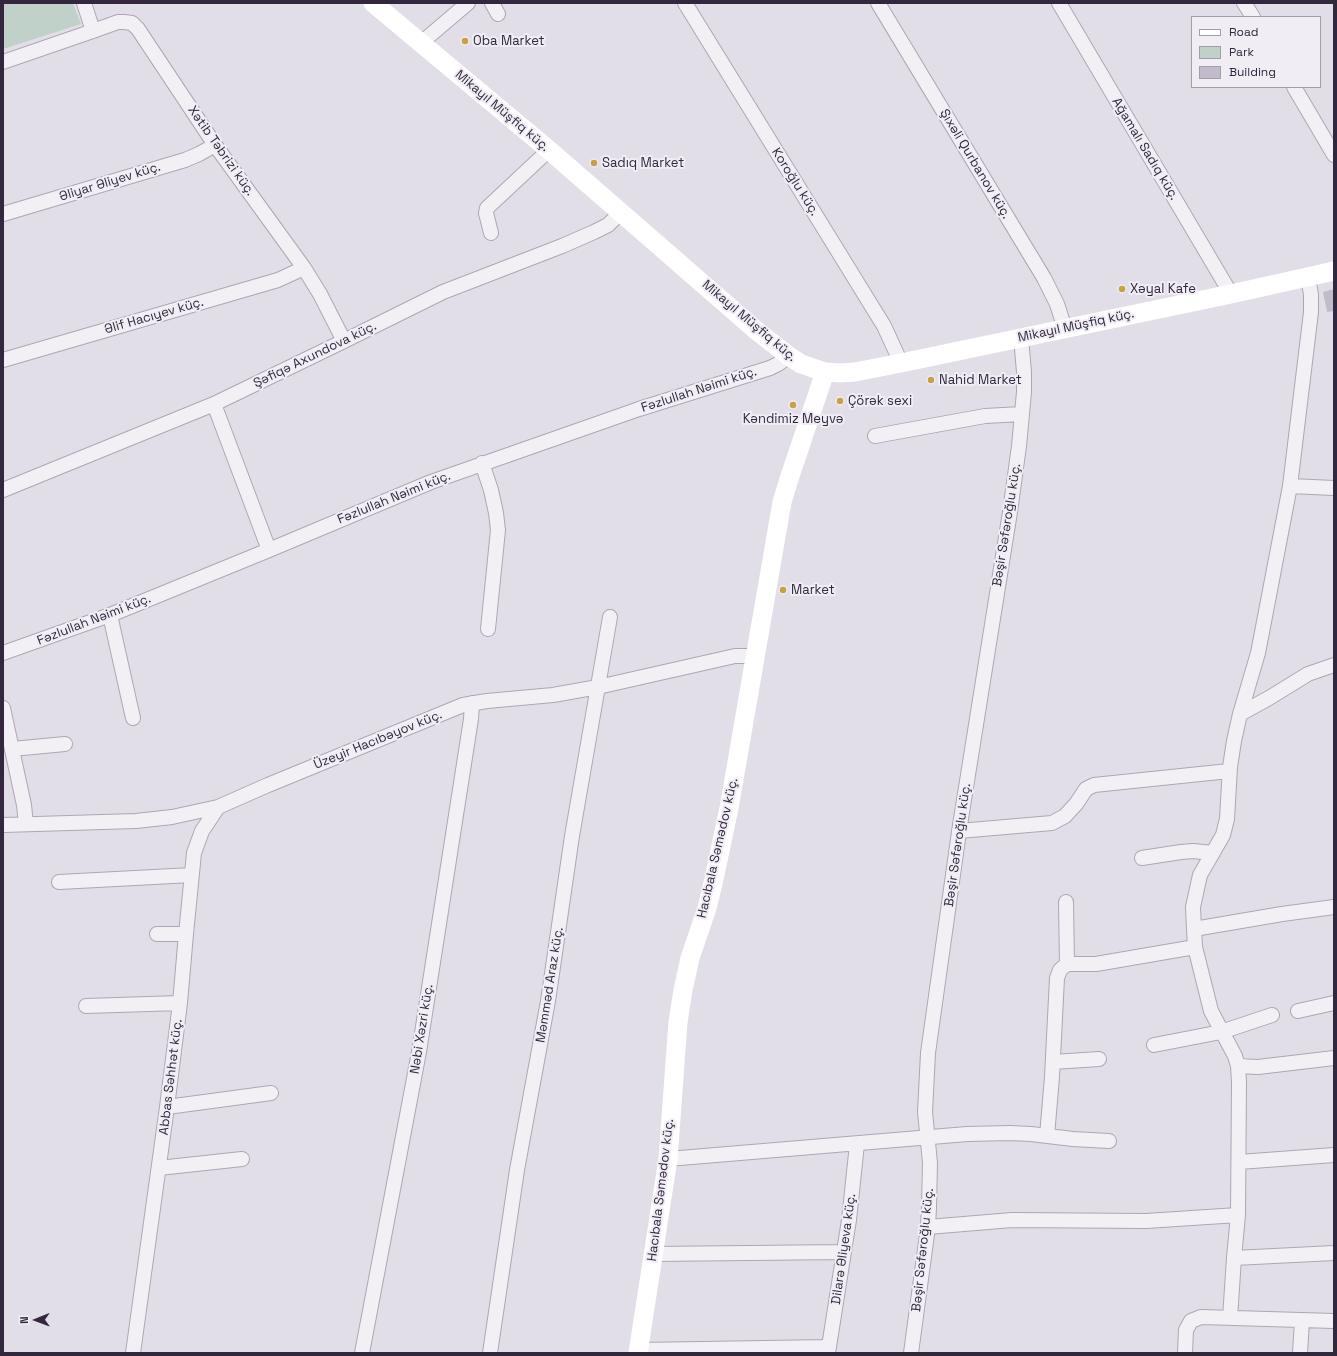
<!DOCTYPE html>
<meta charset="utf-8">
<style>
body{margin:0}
#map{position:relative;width:1337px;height:1356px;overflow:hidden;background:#e2dee7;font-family:"Space Grotesk",sans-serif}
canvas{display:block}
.frame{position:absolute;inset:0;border:4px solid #32273d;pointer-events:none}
.legend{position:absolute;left:1191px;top:16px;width:130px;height:72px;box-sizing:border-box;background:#f0edf5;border:1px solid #a49eab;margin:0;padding:5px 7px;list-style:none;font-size:12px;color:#32273d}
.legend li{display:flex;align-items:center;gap:8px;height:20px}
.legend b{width:20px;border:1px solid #a49eab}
.north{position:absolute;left:16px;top:1300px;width:40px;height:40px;-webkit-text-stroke:3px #f0edf5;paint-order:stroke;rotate:269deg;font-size:11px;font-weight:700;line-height:16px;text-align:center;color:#32273d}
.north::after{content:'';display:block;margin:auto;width:14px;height:18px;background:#32273d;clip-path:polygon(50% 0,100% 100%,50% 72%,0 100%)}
</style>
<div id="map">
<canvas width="1337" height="1356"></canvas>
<div class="frame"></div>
<ul class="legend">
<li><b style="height:5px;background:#fff"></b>Road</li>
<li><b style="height:11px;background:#bfd1c9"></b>Park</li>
<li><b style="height:11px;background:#c2bbc9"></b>Building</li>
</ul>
<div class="north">N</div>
</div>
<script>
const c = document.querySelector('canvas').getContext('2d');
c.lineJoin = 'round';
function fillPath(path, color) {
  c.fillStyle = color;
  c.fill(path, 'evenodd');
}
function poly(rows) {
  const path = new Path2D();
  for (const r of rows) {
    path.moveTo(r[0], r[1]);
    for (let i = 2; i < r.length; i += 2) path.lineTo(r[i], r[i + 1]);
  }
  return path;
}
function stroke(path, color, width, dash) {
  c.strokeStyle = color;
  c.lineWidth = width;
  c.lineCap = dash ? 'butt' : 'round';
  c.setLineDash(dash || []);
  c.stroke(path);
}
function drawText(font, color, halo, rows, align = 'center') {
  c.font = font + ' "Space Grotesk",sans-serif';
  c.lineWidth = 4;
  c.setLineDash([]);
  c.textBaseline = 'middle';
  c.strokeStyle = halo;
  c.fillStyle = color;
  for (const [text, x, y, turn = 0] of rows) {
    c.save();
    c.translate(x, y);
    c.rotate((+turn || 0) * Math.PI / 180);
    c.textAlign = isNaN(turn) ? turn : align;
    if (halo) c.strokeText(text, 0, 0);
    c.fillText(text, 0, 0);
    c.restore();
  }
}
fillPath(poly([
 [3,3,73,3,81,24,3,49]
]), '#bfd1c9');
fillPath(poly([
 [1334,289,1334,311,1327,312,1323,292]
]), '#c2bbc9');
const street = poly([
 [84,3,93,31,118,22,124,22,132,23,138,29,215,145,304,268,320,294,344,341],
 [492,3,498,14],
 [685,3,884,326,901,363],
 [878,3,1044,278,1057,304,1065,329],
 [1059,3,1231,294],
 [1244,3,1253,17],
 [421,43,468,3],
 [3,62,93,31],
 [1294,87,1334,155],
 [3,214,185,160,199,154,215,145],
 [491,233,486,213,487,208,549,150],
 [3,360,278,280,304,268],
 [214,404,269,550],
 [875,436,985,416,1022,414],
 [482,463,491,490,496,513,498,530,488,629],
 [1290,486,1334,488],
 [3,490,214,404,344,341,443,292,562,246,594,232,608,225,621,212],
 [110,615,133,718],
 [3,653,110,615,269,550,431,482,639,409,770,368,778,364,789,356],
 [3,708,24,805,26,824],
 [1240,714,1269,698,1308,674,1334,665],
 [12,749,65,744],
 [3,825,136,821,172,817,218,807,268,785,463,705,487,701,553,695,598,687,735,656,756,656],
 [959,831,1052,823,1065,816,1076,804,1086,789,1094,785,1229,771],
 [1142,858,1181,852,1193,851,1213,853],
 [59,882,192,875],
 [1066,902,1067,964],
 [1194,929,1282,914,1334,907],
 [157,934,186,934],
 [86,1006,180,1003],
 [1298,1011,1334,1003],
 [1154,1045,1221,1032,1272,1015],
 [1053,1062,1099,1059],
 [1238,1066,1258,1067,1334,1058],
 [167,1107,271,1093],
 [1047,1136,1052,1077,1057,978,1060,970,1067,964,1096,964,1195,947],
 [668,1159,967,1134,1010,1133,1031,1134,1073,1139,1109,1141],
 [1239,1162,1334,1155],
 [159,1168,242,1159],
 [928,1227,1012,1220,1146,1221,1238,1215],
 [653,1254,844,1252],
 [1234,1258,1334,1253],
 [1230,1318,1234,1258,1238,1215,1239,1082,1238,1066,1235,1056,1211,1011,1195,947,1194,929,1193,907,1200,875,1223,835,1227,819,1230,767,1234,741,1240,714,1258,653,1290,486,1311,312,1311,295,1308,276],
 [639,1350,828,1347],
 [133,1353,167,1107,180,1003,186,934,194,853,202,831,218,807],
 [362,1353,419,1052,471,719,472,703],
 [490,1353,517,1170,548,1001,572,836,610,617],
 [828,1353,849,1220,857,1144],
 [911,1353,928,1227,929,1207,930,1163,925,1112,928,1053,960,825,1010,512,1019,446,1024,392,1024,372,1021,338],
 [1185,1353,1186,1330,1191,1321,1201,1317,1334,1321],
 [1300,1353,1302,1321]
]);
stroke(street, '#ada7b4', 16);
stroke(street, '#f3f0f5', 14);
stroke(poly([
 [373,3,549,150,757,331,789,356,801,364,825,372,840,373,855,372,901,363,1231,294,1334,271],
 [638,1353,668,1159,678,1022,683,990,690,958,707,908,714,879,729,808,782,502,790,476,825,372]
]), '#fff', 19);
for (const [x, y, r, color] of [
 [465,41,4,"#c9a145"],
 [594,163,4,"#c9a145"],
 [1122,289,4,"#c9a145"],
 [931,380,4,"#c9a145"],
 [840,401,4,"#c9a145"],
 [793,405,4,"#c9a145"],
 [783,590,4,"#c9a145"]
]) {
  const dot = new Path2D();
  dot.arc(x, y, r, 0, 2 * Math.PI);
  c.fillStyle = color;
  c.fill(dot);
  stroke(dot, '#f0edf5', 1.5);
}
drawText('13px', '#32273d', '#f0edf5', [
 ["Oba Market",473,41],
 ["Sadıq Market",602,163],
 ["Xəyal Kafe",1130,289],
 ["Nahid Market",939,380],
 ["Çörək sexi",848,401],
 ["Kəndimiz Meyvə",793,419,"center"],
 ["Market",791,590]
], 'left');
drawText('13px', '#32273d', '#f0edf5', [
 ["Mikayıl Müşfiq küç.",502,111,40],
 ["Ağamalı Sadıq küç.",1145,149,59],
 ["Xətib Təbrizi küç.",221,151,55],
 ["Şıxəli Qurbanov küç.",975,164,59],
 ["Əliyar Əliyev küç.",110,182,-17],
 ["Koroğlu küç.",795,182,58],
 ["Əlif Hacıyev küç.",154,316,-16],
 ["Mikayıl Müşfiq küç.",749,321,40],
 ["Mikayıl Müşfiq küç.",1076,326,-12],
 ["Şəfiqə Axundova küç.",315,355,-26],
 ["Fəzlullah Nəimi küç.",699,390,-18],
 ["Fəzlullah Nəimi küç.",394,498,-22],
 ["Bəşir Səfəroğlu küç.",1007,525,-81],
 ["Fəzlullah Nəimi küç.",94,620,-21],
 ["Üzeyir Hacıbəyov küç.",378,740,-22],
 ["Bəşir Səfəroğlu küç.",958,845,-82],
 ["Hacıbala Səmədov küç.",718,848,-77],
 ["Məmməd Araz küç.",550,985,-81],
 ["Nəbi Xəzri küç.",422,1029,-81],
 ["Abbas Səhhət küç.",171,1077,-83],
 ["Hacıbala Səmədov küç.",661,1190,-83],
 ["Dilarə Əliyeva küç.",844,1249,-82],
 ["Bəşir Səfəroğlu küç.",923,1250,-84]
]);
</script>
